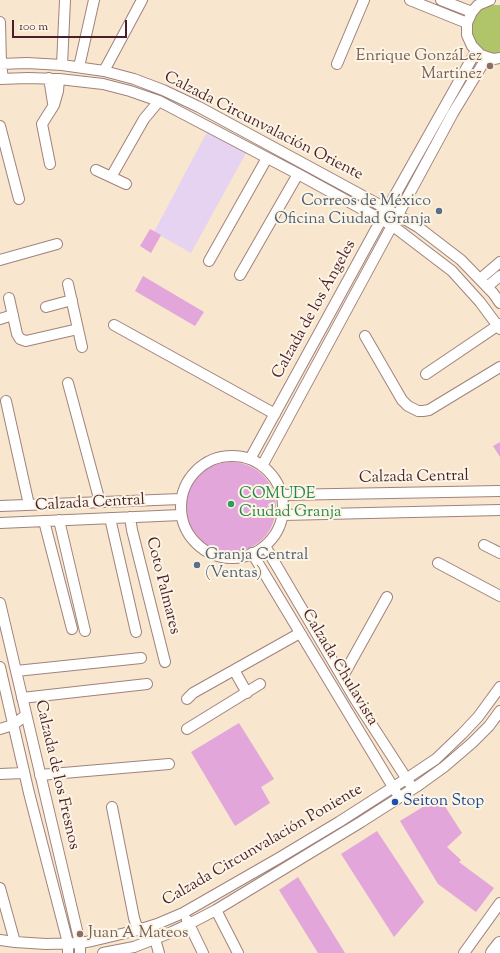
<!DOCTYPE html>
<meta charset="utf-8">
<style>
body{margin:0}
#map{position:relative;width:500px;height:953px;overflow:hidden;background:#f8e6ce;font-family:"Sorts Mill Goudy",serif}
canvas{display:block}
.scale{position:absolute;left:12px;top:20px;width:115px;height:18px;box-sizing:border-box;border:2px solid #4a1f2b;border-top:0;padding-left:5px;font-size:12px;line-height:14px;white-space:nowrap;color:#4a1f2b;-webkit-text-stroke:3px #fcf5e5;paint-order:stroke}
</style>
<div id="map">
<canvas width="500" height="953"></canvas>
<div class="scale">100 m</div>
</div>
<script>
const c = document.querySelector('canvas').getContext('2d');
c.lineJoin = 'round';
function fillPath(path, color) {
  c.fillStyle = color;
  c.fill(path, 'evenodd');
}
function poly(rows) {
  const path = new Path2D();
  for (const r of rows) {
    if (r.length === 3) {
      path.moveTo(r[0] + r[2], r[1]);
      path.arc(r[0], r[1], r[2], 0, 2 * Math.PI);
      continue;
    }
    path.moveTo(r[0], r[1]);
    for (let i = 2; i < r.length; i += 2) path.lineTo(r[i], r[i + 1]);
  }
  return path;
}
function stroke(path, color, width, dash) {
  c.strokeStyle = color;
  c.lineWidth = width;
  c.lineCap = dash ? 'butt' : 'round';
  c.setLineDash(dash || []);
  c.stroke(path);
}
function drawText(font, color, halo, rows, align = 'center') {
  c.font = font + ' "Sorts Mill Goudy",serif';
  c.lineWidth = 4;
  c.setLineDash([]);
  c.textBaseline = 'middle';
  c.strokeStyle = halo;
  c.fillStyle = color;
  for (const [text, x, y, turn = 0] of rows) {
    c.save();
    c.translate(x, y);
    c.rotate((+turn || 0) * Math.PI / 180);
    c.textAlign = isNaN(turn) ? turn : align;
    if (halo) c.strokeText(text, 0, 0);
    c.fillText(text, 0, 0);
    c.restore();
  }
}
fillPath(poly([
 [207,132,246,153,191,253,154,232]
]), '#e5d3f1');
fillPath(poly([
 [491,5,500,5,500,53,497,54,489,53,482,49,476,43,473,36,472,28,473,20,477,13,484,8]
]), '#b0c56a');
fillPath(poly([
 [150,229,161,235,151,253,140,246],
 [143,276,204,312,195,326,135,291],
 [500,442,500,457,493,446],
 [231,507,45],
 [239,723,274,779,261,787,270,803,235,826,191,752],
 [439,797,462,833,447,847,461,860,459,862,494,888,476,912,438,884,400,821],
 [377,831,424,902,394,937,341,854],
 [298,877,345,953,318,953,279,890]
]), '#e2a6db');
const minor = poly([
 [410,0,467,23],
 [441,0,472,12],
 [490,0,478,5,472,12,467,23,467,35,472,46,481,55,487,57,494,59,500,58],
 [0,22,1,64,3,79],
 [0,64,27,63,62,65,104,71,134,79,163,90,199,107,387,209,418,227,461,260,493,293,500,303],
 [337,64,364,0],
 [62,65,65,0],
 [79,67,94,0],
 [104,71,142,0],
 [49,78,53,103],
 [0,79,28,78,59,79,103,84,130,91,159,101,298,174,393,226,452,271,480,302,500,329],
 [0,126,19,199],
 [50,164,42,124,54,105,58,91,59,79],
 [96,170,126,184],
 [111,177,144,119,159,101],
 [0,260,57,244],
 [209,261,267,158],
 [240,275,298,174],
 [480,279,500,262],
 [68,284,82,347],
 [487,287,500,276],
 [9,298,17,334,20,339,26,341,78,329],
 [46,307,72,300],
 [0,319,13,315],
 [114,325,275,414],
 [365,336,402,400,408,406,418,411,423,411,429,410,500,367],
 [426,374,500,324],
 [68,383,100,502],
 [6,401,29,505],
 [232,507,51],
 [250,459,381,220,476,51],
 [262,466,453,113,487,57],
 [282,495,500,491],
 [0,506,181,499],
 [282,515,500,510],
 [130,517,132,530,165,662],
 [110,518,136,632],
 [59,520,85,631],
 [44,521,72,629],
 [0,523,181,515],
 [484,545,500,553],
 [265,546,355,699,410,784],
 [252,553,396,792],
 [438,563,500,596],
 [0,603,80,943,80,953],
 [0,667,29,793,68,943,68,953],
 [234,670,247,693],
 [16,671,141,658],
 [343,676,387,597],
 [22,698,147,684],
 [187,699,193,693,300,633],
 [0,729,13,725,26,715],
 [187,729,260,684],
 [0,774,24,773],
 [40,775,169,764],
 [112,807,134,918,138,930],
 [0,888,15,942],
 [216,910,238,953],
 [187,920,203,953],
 [155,939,159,953],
 [0,940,15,942,46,944,80,943,92,941,138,930,157,924,183,913,279,858,339,822,406,779,436,759,462,734,478,717,500,687],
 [103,953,134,947,172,932,189,924,216,910,361,822,419,785,444,767,472,743,489,726,500,711],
 [464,953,500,903]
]);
const highway = poly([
 [493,953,500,944]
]);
stroke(minor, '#a1827c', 12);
stroke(highway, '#a1827c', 16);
stroke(minor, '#fff', 10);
stroke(highway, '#fff', 14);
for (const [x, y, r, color] of [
 [490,66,4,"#8d6e63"],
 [439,211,4,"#5c6f8a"],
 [231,504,4,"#2e9e5b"],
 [197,565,4,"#5c6f8a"],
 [395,802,4,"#1a4fb4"],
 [80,934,4,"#8d6e63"]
]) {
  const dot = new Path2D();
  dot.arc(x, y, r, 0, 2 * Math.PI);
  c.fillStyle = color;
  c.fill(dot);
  stroke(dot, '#fcf5e5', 1.5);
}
drawText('16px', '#785e54', '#fcf5e5', [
 ["Enrique GonzáLez",482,57],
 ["Martinez",482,75],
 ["Juan A Mateos",88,934,"left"]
], 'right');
drawText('16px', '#4a1f2b', '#fcf5e5', [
 ["Calzada Circunvalación Oriente",263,127,27],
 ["Calzada de los Ángeles",315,310,-61],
 ["Calzada Central",414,478,-1],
 ["Calzada Central",90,504,-3],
 ["Coto Palmares",162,586,76],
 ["Calzada Chulavista",339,668,59],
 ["Calzada de los Fresnos",56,775,77],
 ["Calzada Circunvalación Poniente",263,846,-30]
]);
drawText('16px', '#4e5e75', '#fcf5e5', [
 ["Correos de México",431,202],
 ["Oficina Ciudad Granja",431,220],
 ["Granja Central",205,556,"left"],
 ["(Ventas)",205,574,"left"]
], 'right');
drawText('16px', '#27864d', '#fcf5e5', [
 ["COMUDE",239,495],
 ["Ciudad Granja",239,513]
], 'left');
drawText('16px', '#164399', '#fcf5e5', [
 ["Seiton Stop",403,802]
], 'left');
</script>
